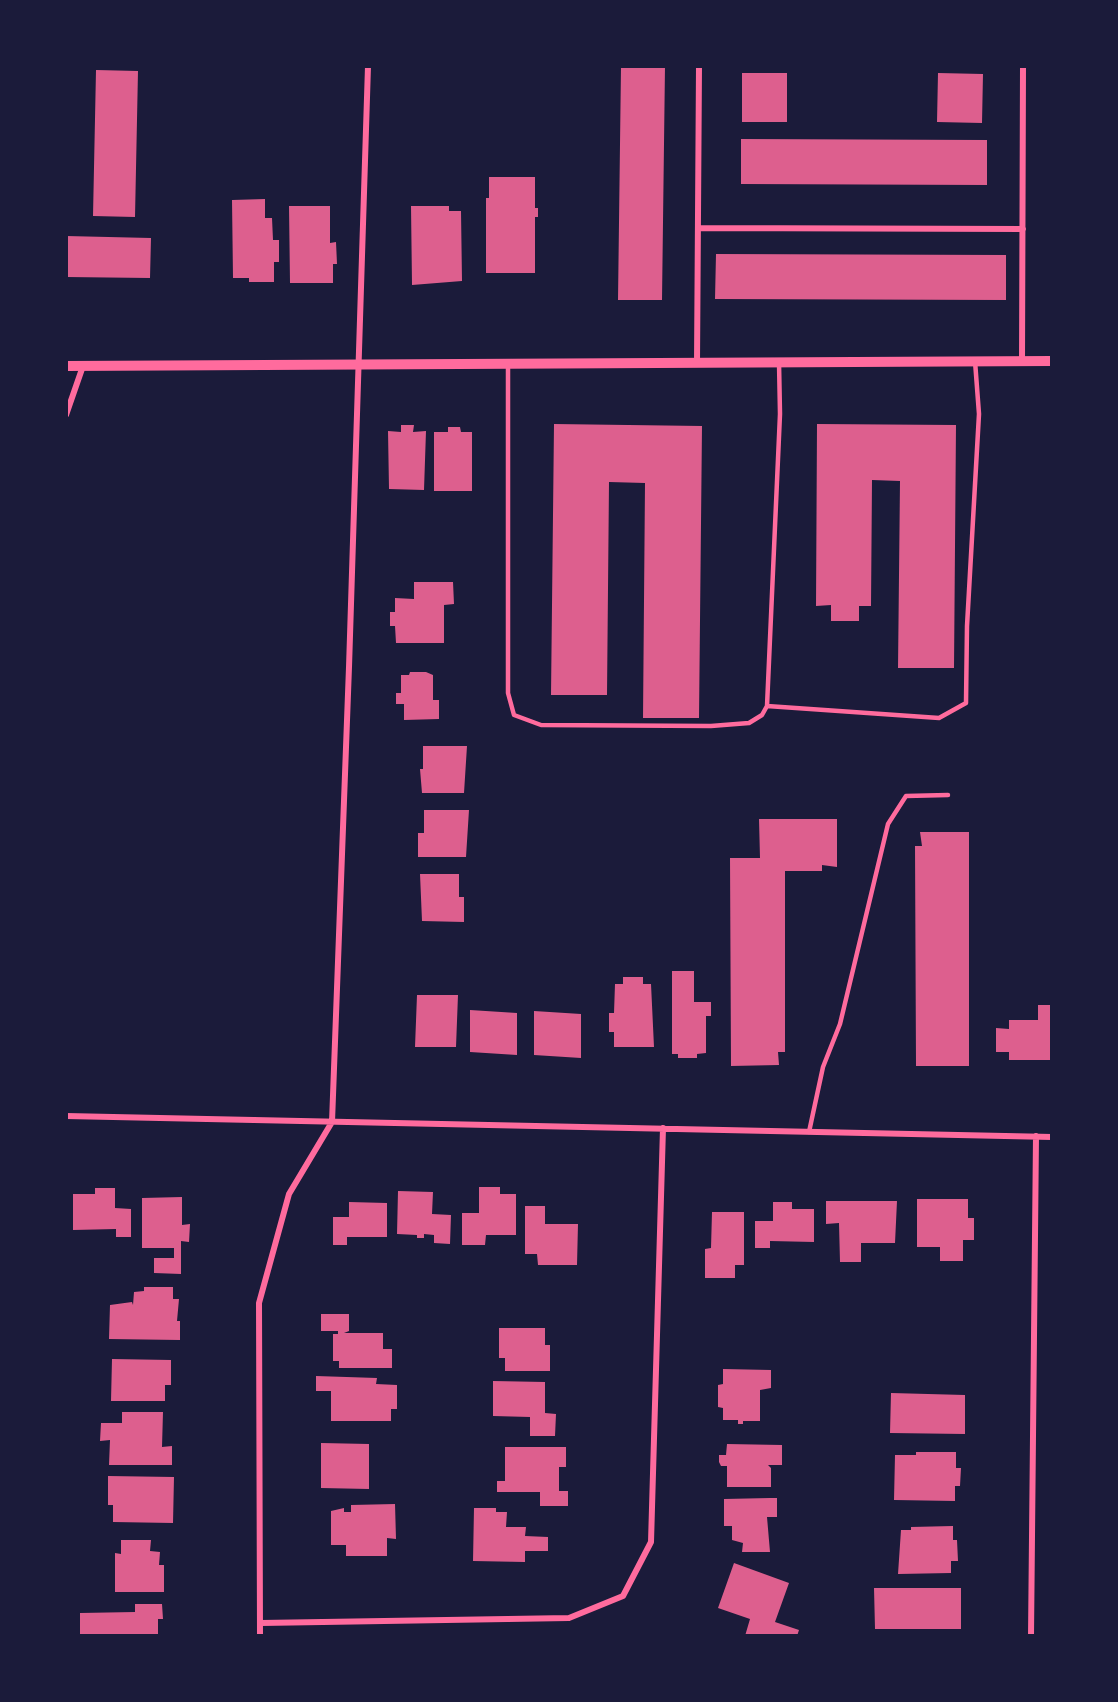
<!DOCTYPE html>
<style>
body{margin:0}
#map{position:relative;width:1118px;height:1702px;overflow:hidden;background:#1b1b3a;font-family:"Roboto Condensed",sans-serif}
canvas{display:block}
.frame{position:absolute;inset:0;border:68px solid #1b1b3a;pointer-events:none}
</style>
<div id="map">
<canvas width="1118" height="1702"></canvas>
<div class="frame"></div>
</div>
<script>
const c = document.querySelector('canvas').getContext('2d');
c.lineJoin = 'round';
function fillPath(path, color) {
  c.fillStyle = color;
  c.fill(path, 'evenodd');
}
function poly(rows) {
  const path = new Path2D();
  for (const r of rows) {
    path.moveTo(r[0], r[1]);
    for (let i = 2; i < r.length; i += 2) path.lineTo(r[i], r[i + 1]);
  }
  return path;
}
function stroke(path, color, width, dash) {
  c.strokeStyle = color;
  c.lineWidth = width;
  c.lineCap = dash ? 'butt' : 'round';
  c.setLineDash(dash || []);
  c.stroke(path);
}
fillPath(poly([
 [621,66,665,66,662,300,618,300],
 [96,70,138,71,135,217,93,216],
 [742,73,787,73,787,122,742,122],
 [938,73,983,74,982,123,937,122],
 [741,139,987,140,987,185,741,184],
 [489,177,535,177,535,208,538,208,538,217,535,217,535,273,486,273,486,198,489,198],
 [265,199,265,218,272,218,273,240,279,240,279,262,274,262,274,282,249,282,249,278,233,278,232,200],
 [289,206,330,206,330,243,336,242,337,264,333,264,333,283,290,283],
 [411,206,449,206,449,211,461,211,462,281,412,285],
 [66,236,151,238,150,278,66,277],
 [716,254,1006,255,1006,300,715,299],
 [554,424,702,426,699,718,643,718,645,483,609,482,607,695,551,695],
 [817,424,956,425,954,668,898,668,900,481,872,480,871,606,859,606,859,621,831,621,831,605,816,606],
 [401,425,414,425,413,432,426,431,424,490,389,489,388,431,401,432],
 [448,427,460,427,461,432,472,432,472,491,434,491,434,432,448,432],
 [414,582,453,582,454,604,444,605,444,643,396,643,395,626,390,626,390,612,395,612,395,598,414,599],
 [410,672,426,672,433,675,433,700,439,700,439,719,404,720,404,704,396,704,396,693,401,693,401,675,409,675],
 [423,746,467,746,464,793,422,793,420,769,423,769],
 [424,810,469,810,466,857,418,857,418,833,424,833],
 [759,819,837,819,837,867,822,865,822,871,785,871,785,1052,778,1052,779,1065,731,1066,730,858,760,858],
 [920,832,969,832,969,1066,916,1066,915,846,922,846],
 [420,874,459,874,459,897,464,897,464,922,422,921],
 [672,971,694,971,694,1002,711,1002,711,1016,706,1016,706,1053,697,1054,697,1058,678,1058,678,1054,672,1054],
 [623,977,643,977,643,984,651,984,654,1047,614,1047,614,1032,609,1032,609,1013,614,1013,615,984,623,984],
 [417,995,458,995,456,1047,415,1047],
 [1038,1005,1052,1005,1052,1060,1009,1060,1009,1052,996,1052,996,1028,1009,1029,1009,1020,1038,1020],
 [470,1010,517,1013,517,1055,470,1052],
 [534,1011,581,1014,581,1058,534,1055],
 [479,1187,500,1187,500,1194,516,1194,516,1235,486,1235,485,1245,462,1245,462,1213,479,1213],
 [95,1188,115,1188,115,1208,131,1209,131,1237,116,1237,116,1229,73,1230,73,1194,95,1194],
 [398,1191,433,1192,432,1214,451,1215,450,1244,434,1243,434,1235,424,1234,424,1238,417,1238,417,1235,397,1234],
 [182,1197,182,1225,190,1224,189,1242,181,1241,181,1274,154,1273,154,1258,174,1258,174,1248,142,1248,142,1198],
 [917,1199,968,1199,968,1218,974,1218,974,1240,963,1240,963,1261,940,1261,940,1247,917,1247],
 [826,1201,897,1201,895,1243,861,1243,861,1262,840,1262,839,1223,826,1224],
 [349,1202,387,1203,387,1237,347,1237,347,1245,333,1245,333,1217,349,1217],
 [773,1202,792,1202,792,1209,814,1209,814,1242,770,1241,770,1248,755,1248,755,1221,773,1221],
 [525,1206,545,1206,545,1224,578,1224,577,1265,538,1265,537,1254,525,1254],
 [712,1212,744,1212,744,1265,735,1265,735,1278,705,1278,705,1249,711,1248],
 [144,1287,173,1287,173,1299,179,1299,177,1321,180,1321,180,1340,109,1339,110,1305,132,1302,133,1305,134,1292,144,1291],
 [321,1314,349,1314,349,1331,344,1333,383,1333,383,1349,392,1349,392,1368,339,1368,339,1361,333,1361,333,1334,338,1334,338,1331,321,1331],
 [499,1328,545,1328,545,1345,550,1345,550,1371,505,1371,505,1358,499,1358],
 [112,1359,171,1360,171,1385,165,1385,165,1401,111,1401],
 [723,1369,771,1370,771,1388,760,1390,760,1421,743,1421,743,1424,738,1424,738,1420,723,1420,723,1408,718,1407,718,1385,723,1384],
 [316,1376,377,1378,376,1384,397,1385,397,1409,391,1409,391,1421,331,1421,331,1391,316,1391],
 [493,1381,545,1382,545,1413,556,1414,555,1436,530,1436,530,1417,493,1416],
 [891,1393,965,1395,965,1434,890,1433],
 [122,1412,163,1412,162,1447,172,1446,172,1465,109,1465,110,1440,100,1441,101,1423,122,1423],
 [321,1443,369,1444,369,1489,321,1488],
 [727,1444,782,1445,782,1465,768,1465,771,1468,771,1487,727,1487,727,1466,721,1466,719,1462,719,1455,726,1455],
 [505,1447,566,1447,566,1467,559,1467,559,1491,568,1491,568,1506,540,1506,540,1492,497,1492,497,1481,505,1481],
 [916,1452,956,1452,956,1468,961,1468,960,1486,955,1486,955,1501,894,1500,895,1455,916,1455],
 [108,1476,174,1477,173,1523,113,1522,113,1505,108,1505],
 [770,1498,777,1498,777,1517,767,1517,770,1552,742,1552,743,1543,732,1540,732,1526,724,1526,724,1499],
 [395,1504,396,1539,387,1538,387,1556,346,1556,346,1545,331,1545,331,1511,344,1508,344,1512,351,1512,351,1505],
 [474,1508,496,1508,496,1512,507,1512,506,1527,526,1527,525,1536,548,1537,548,1551,525,1551,525,1562,473,1561],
 [953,1526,953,1540,957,1540,958,1561,951,1561,951,1573,898,1574,901,1530,911,1530,911,1527],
 [121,1540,151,1540,150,1551,160,1552,159,1565,164,1565,164,1592,115,1592,115,1553,121,1554],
 [734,1563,789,1583,775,1622,799,1630,797,1636,745,1636,750,1619,718,1608],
 [874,1588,961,1588,961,1629,875,1629],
 [135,1604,162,1604,163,1619,158,1619,158,1636,80,1636,80,1613,135,1612]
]), '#dd5f8e');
stroke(poly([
 [508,364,508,693,514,715,541,725,711,726,749,723,762,715,767,706,780,414,779,362],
 [767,706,939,718,966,703,967,626,979,414,975,361],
 [809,1132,823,1067,840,1024,888,824,906,796,948,795]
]), '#ff6b9d', 4.5);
stroke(poly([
 [698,228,1023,229],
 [1022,360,1023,66],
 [697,363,699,66],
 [66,415,83,366],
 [66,1116,1052,1137],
 [261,1623,569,1618,623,1596,651,1542,663,1128],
 [260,1636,259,1303,289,1194,332,1122,349,667,368,66],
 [1031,1636,1036,1136]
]), '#ff6b9d', 6);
stroke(poly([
 [66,366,1052,361]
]), '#ff6b9d', 10);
</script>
